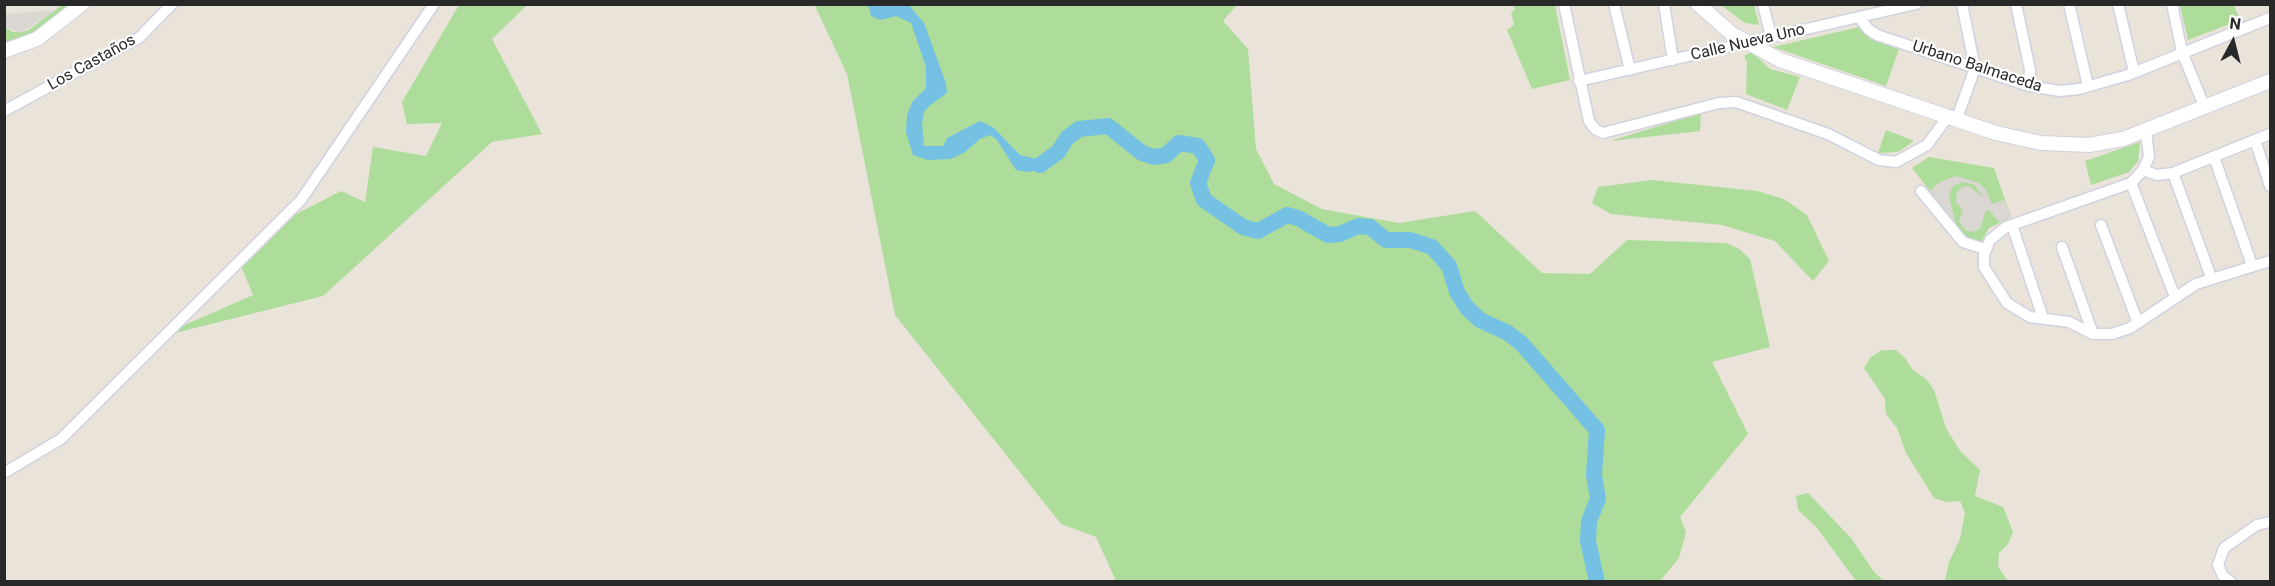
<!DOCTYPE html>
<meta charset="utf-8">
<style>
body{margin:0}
#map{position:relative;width:2275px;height:586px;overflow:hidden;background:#e9e3da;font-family:Roboto,sans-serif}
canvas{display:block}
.frame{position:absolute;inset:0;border:6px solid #282828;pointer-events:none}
.north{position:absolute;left:2203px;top:12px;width:60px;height:60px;-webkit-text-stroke:4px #fff;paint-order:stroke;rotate:7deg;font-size:16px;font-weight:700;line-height:24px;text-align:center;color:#282828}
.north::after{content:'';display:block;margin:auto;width:21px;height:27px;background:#282828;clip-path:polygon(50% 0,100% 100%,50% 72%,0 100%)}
</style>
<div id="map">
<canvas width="2275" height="586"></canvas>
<div class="frame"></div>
<div class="north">N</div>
</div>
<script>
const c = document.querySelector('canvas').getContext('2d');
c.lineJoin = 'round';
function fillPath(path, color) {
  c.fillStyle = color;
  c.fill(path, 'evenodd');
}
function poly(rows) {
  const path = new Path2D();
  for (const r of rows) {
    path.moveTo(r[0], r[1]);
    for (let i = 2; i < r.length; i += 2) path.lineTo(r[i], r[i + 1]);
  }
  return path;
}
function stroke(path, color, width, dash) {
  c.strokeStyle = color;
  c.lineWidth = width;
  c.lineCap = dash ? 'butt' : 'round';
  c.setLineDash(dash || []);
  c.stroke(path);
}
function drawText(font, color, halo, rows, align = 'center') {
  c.font = font + ' Roboto,sans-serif';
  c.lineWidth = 4.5;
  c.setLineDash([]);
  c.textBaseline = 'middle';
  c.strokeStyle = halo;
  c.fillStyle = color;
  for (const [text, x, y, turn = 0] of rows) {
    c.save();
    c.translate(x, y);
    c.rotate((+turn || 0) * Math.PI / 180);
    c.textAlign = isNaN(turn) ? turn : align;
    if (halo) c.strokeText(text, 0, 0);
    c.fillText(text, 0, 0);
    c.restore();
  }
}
fillPath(poly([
 [814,4,1237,5,1223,21,1248,49,1256,149,1274,184,1322,209,1399,223,1475,211,1542,273,1590,274,1627,240,1726,243,1738,248,1750,259,1770,347,1712,362,1748,434,1680,517,1686,532,1679,558,1660,581,1116,581,1096,537,1061,524,895,315,847,74],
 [62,5,74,5,28,38,5,46,4,27,13,32,27,31],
 [459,5,527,5,492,39,542,134,492,142,323,296,155,338,253,295,239,261,261,232,341,191,365,202,373,147,426,156,442,123,407,124,402,102],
 [1513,5,1555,5,1570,80,1532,89,1507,30,1514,25,1511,12,1515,10],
 [1721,5,1754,5,1759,25,1745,23],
 [2180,5,2234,5,2240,20,2188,40],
 [1859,27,1870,39,1899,49,1886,86,1773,47],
 [1752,52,1770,69,1800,77,1787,110,1746,94,1747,62,1744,56],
 [1701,113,1700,131,1610,141],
 [1886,130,1914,141,1898,152,1878,153],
 [2140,142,2138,161,2129,172,2091,185,2085,161],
 [1929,157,1994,168,2011,217,1989,228,1980,244,1969,241,1912,168],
 [1652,180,1757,191,1784,199,1807,215,1829,261,1813,281,1775,241,1722,225,1611,214,1592,203,1598,187],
 [1882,350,1896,350,1905,358,1913,370,1926,379,1934,390,1946,428,1960,451,1980,470,1975,496,2003,507,2013,532,2008,544,1999,553,1998,567,2008,581,1945,581,1949,562,1960,539,1965,513,1960,501,1947,502,1934,498,1906,453,1897,428,1886,414,1885,399,1864,368,1871,357],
 [1808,493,1851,538,1874,572,1884,581,1856,581,1817,528,1798,510,1796,496]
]), '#aedc9b');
fillPath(poly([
 [56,10,21,33,5,27,5,14],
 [1956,176,1979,183,1986,190,1992,204,2004,200,2011,217,1999,222,1990,211,1986,210,1980,229,1972,232,1965,230,1959,221,1963,210,1956,202,1957,192,1962,187,1969,186,1984,198,1975,185,1963,182,1953,186,1949,195,1956,225,1929,192,1940,182]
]), '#dad6d1');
fillPath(poly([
 [868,5,909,5,924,23,946,83,947,93,929,106,924,112,922,124,924,146,943,146,947,138,980,121,994,128,1020,155,1041,160,1053,150,1059,156,1043,169,1028,172,1016,170,997,140,990,135,980,139,965,152,951,159,928,160,913,155,906,132,907,115,912,102,926,88,926,67,911,23,896,16,880,20,871,16]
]), '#75c1e3');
stroke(poly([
 [1040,165,1058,152,1067,138,1079,129,1108,126,1142,153,1154,157,1166,155,1179,143,1198,146,1207,160,1198,183,1204,200,1243,227,1258,231,1287,215,1298,218,1328,235,1340,234,1358,226,1370,227,1386,240,1410,240,1432,247,1449,266,1457,292,1467,308,1480,320,1508,333,1522,344,1597,430,1594,475,1598,499,1589,521,1588,541,1597,582]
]), '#75c1e3', 16);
const street = poly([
 [1564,4,1589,121,1595,129,1603,133,1719,103,1736,102,1828,134,1879,160,1896,162,1927,145,1949,115],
 [1614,4,1630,70],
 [1664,4,1673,60],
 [1763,4,1771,37],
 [2016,4,2030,70,2029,86],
 [2069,4,2088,86],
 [2118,4,2134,72],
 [2172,4,2182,52,2205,108],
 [1859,17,1868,29,1877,35,2029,86,2060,91,2079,89,2128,75,2270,18],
 [1579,81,1916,4],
 [4,111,140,37,172,4],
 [1957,118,1975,68,1962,4],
 [2146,131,2149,157,2143,170,2131,183,2006,227,1990,240,1984,255,1984,267,2007,303,2030,317,2069,322,2093,334,2112,334,2130,328,2196,284,2270,261],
 [2255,140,2270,186],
 [2214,157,2252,265],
 [2143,170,2157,175,2173,173,2270,134],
 [2173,173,2211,277],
 [2131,183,2175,297],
 [1921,191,1963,242,1985,249],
 [2012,225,2043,318],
 [2101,225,2138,323],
 [2062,247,2093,334],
 [4,473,61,439,301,200,434,4],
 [2231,582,2223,576,2218,565,2224,548,2257,525,2270,522]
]);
const secondary = poly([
 [1698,4,1732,34,1780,60,1996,133,2041,143,2089,145,2123,139,2270,81],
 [4,51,37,39,82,4]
]);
stroke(street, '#d0d2e0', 13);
stroke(secondary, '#d0d2e0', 16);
stroke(street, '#fff', 10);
stroke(secondary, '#fff', 14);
drawText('16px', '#282828', '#fff', [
 ["Calle Nueva Uno",1748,43,-13],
 ["Los Castaños",92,63,-29],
 ["Urbano Balmaceda",1977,67,18]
]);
</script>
